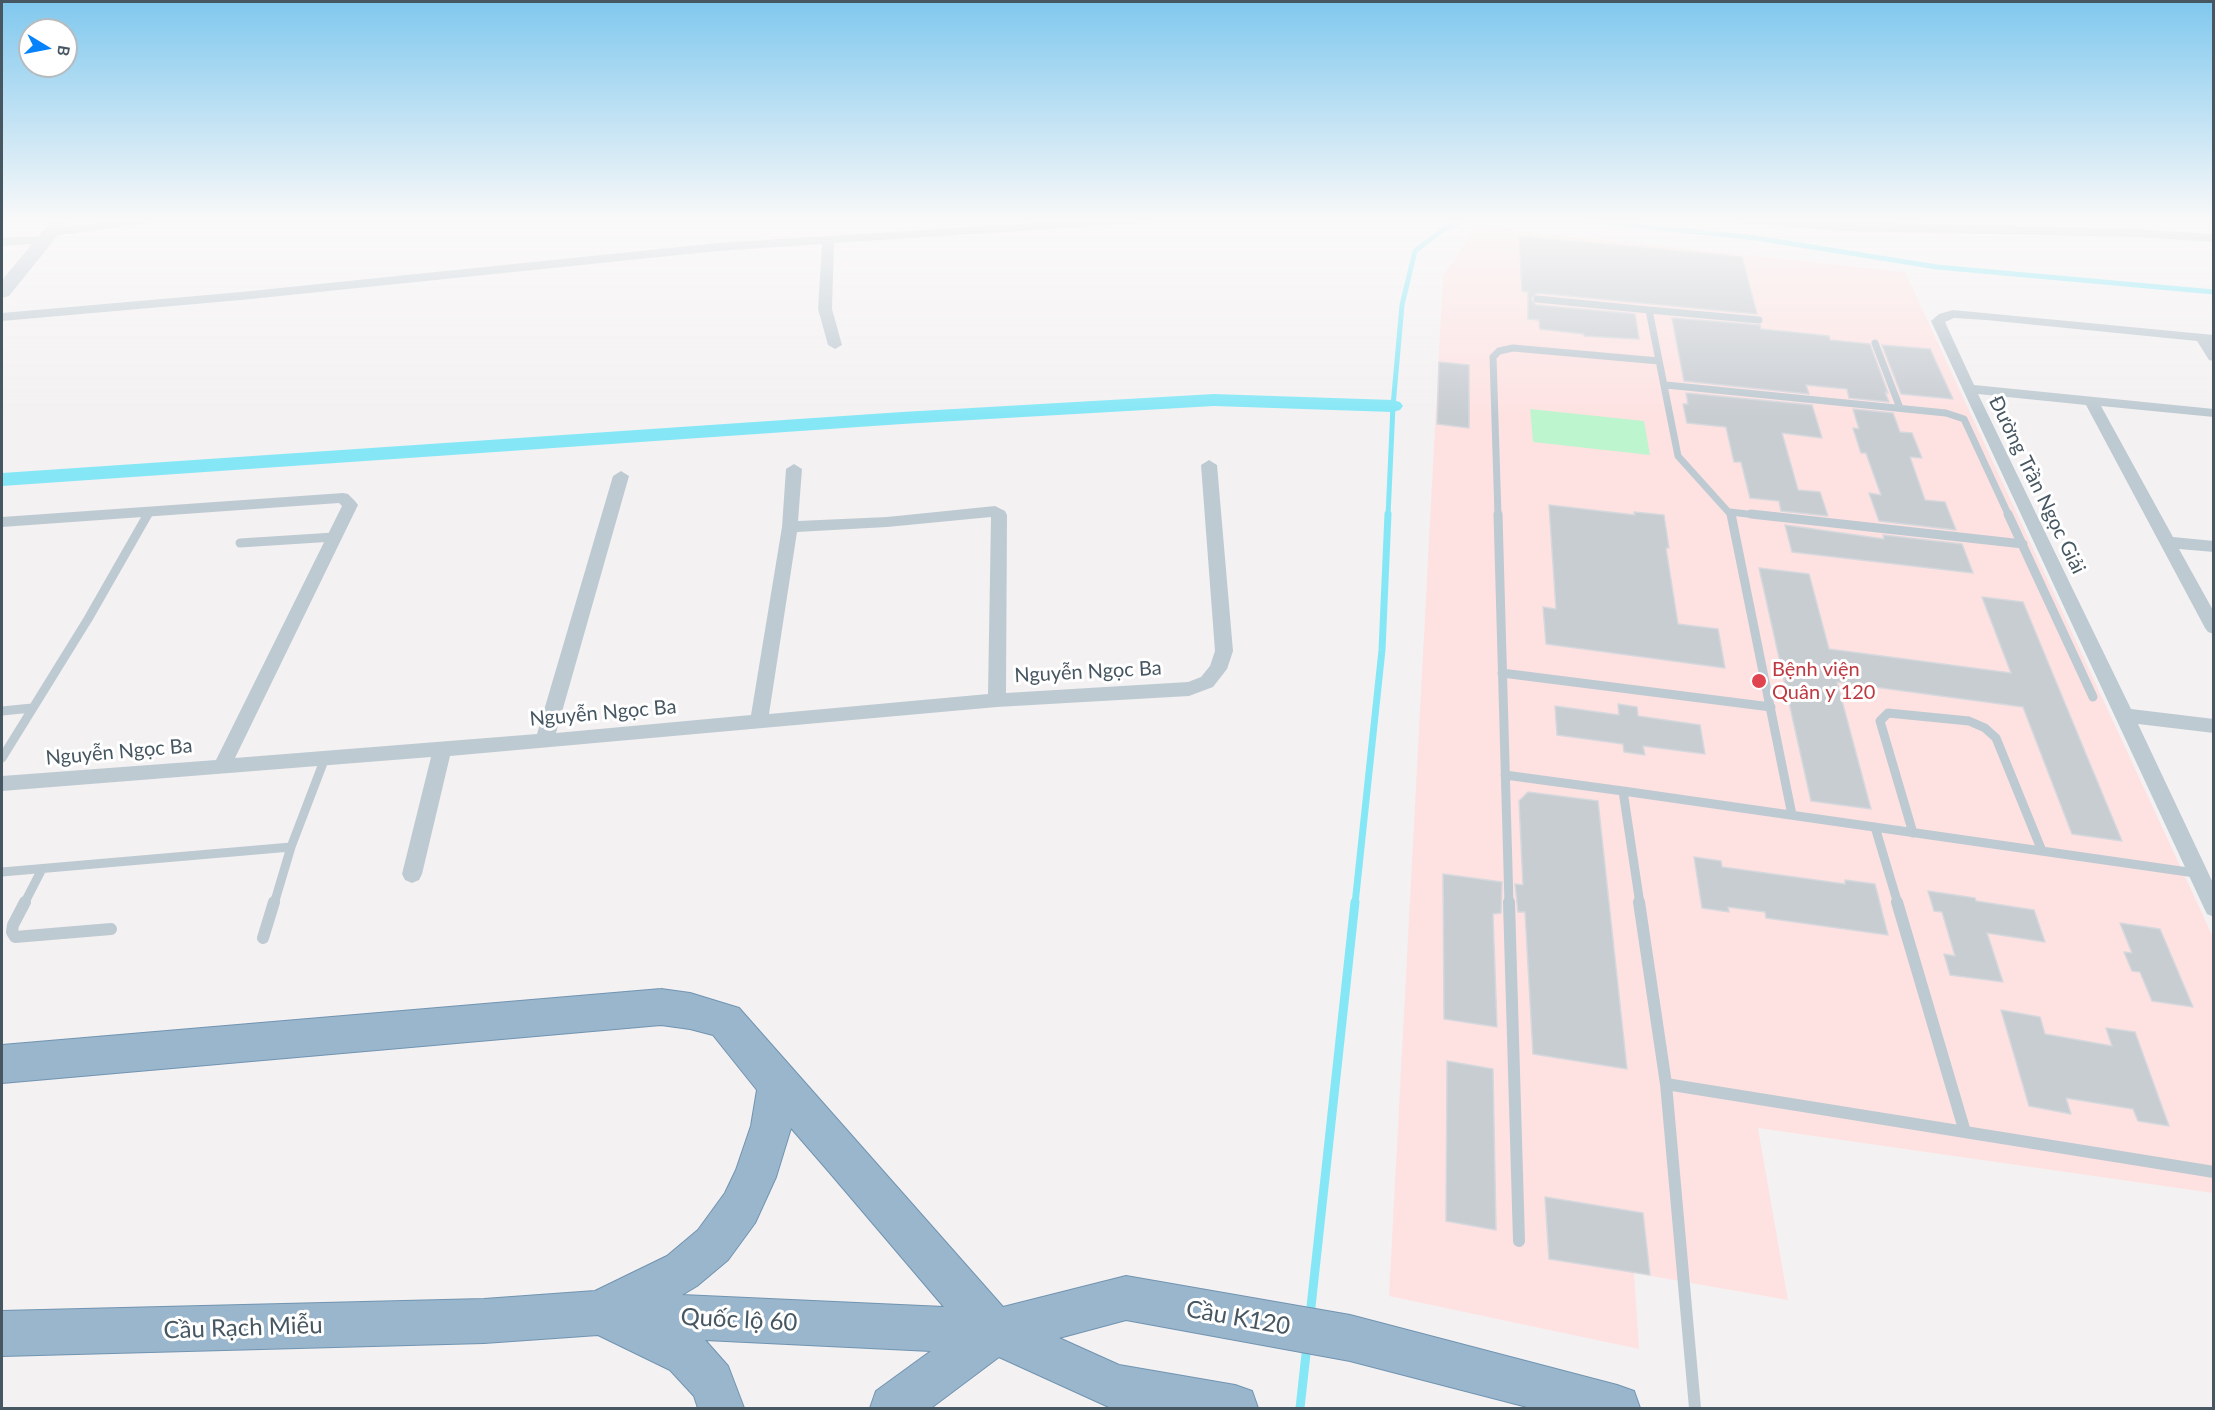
<!DOCTYPE html>
<meta charset="utf-8">
<style>
body{margin:0}
#map{position:relative;width:2215px;height:1410px;overflow:hidden;background:#f4f1f2;font-family:Lato,sans-serif}
canvas{display:block}
.frame{position:absolute;inset:0;border:3px solid #475762;pointer-events:none}
.north{position:absolute;left:18px;top:18px;width:60px;height:60px;box-sizing:border-box;background:#fff;border:2px solid #b5bcc0;border-radius:50%;rotate:100deg;font-size:16px;font-weight:700;line-height:24px;text-align:center;color:#475762}
.north::after{content:'';display:block;margin:auto;width:21px;height:27px;background:#0682fa;clip-path:polygon(50% 0,100% 100%,50% 72%,0 100%)}
</style>
<div id="map">
<canvas width="2215" height="1410"></canvas>
<div class="frame"></div>
<div class="north">B</div>
</div>
<script>
const c = document.querySelector('canvas').getContext('2d');
c.lineJoin = 'round';
function fillPath(path, color) {
  c.fillStyle = color;
  c.fill(path, 'evenodd');
}
function poly(rows) {
  const path = new Path2D();
  for (const r of rows) {
    path.moveTo(r[0], r[1]);
    for (let i = 2; i < r.length; i += 2) path.lineTo(r[i], r[i + 1]);
  }
  return path;
}
function stroke(path, color, width, dash) {
  c.strokeStyle = color;
  c.lineWidth = width;
  c.lineCap = dash ? 'butt' : 'round';
  c.setLineDash(dash || []);
  c.stroke(path);
}
function drawText(font, color, halo, rows, align = 'center') {
  c.font = font + ' Lato,sans-serif';
  c.lineWidth = 6;
  c.setLineDash([]);
  c.textBaseline = 'middle';
  c.strokeStyle = halo;
  c.fillStyle = color;
  for (const [text, x, y, turn = 0] of rows) {
    c.save();
    c.translate(x, y);
    c.rotate((+turn || 0) * Math.PI / 180);
    c.textAlign = isNaN(turn) ? turn : align;
    if (halo) c.strokeText(text, 0, 0);
    c.fillText(text, 0, 0);
    c.restore();
  }
}
fillPath(poly([
 [1476,226,1905,272,2213,937,2213,1193,1758,1128,1788,1300,1634,1273,1639,1349,1389,1296,1443,276]
]), '#fee2e2');
fillPath(poly([
 [1530,409,1644,421,1650,455,1533,442]
]), '#bdf5ce');
stroke(poly([
 [1570,219,1756,238,1937,267,2214,292],
 [1388,516,1393,406,1402,305,1415,251,1444,229,1468,219]
]), '#85e7f6', 5);
stroke(poly([
 [1355,904,1382,650,1388,514]
]), '#85e7f6', 7);
stroke(poly([
 [1310,1316,1355,902],
 [1300,1408,1307,1345]
]), '#85e7f6', 9);
fillPath(poly([
 [1214,394,1393,400,1400,402,1403,406,1400,410,1393,412,1214,406,902,424,2,486,2,473,902,412,1214,394]
]), '#85e7f6');
const building = poly([
 [1519,236,1742,257,1757,314,1537,293,1531,299,1536,305,1635,314,1639,339,1584,336,1584,334,1540,329,1539,320,1528,319,1528,292,1522,291,1519,236],
 [1672,318,1760,325,1761,329,1829,336,1830,340,1870,344,1888,393,1885,392,1889,402,1849,398,1847,389,1806,385,1809,394,1684,381,1672,318],
 [1882,345,1930,349,1953,399,1901,394,1882,345],
 [1439,362,1469,365,1469,428,1437,424,1439,362],
 [1686,393,1812,405,1822,438,1782,433,1798,490,1820,492,1828,516,1781,511,1779,501,1750,498,1741,462,1734,462,1726,427,1687,423,1683,404,1688,404,1686,393],
 [1853,409,1893,413,1900,432,1912,433,1922,458,1910,457,1925,500,1945,502,1956,530,1879,521,1869,493,1881,495,1866,453,1861,453,1853,428,1859,429,1853,409],
 [1549,505,1635,515,1634,512,1664,515,1669,548,1666,548,1678,624,1718,629,1725,668,1546,644,1543,607,1556,609,1549,505],
 [1785,525,1884,539,1883,535,1962,544,1973,573,1792,552,1785,525],
 [1759,568,1809,574,1829,649,2011,673,1982,597,2023,602,2122,841,2072,834,2023,707,1837,682,1871,809,1811,801,1759,568],
 [1618,704,1637,707,1638,716,1700,725,1705,754,1643,746,1645,755,1624,752,1623,744,1557,735,1555,706,1619,715,1618,704],
 [1528,792,1598,801,1627,1069,1533,1054,1525,912,1518,912,1515,884,1523,885,1519,801,1528,792],
 [1694,857,1721,861,1722,867,1845,884,1845,880,1875,884,1888,935,1766,918,1765,912,1728,907,1729,912,1702,908,1694,857],
 [1443,874,1502,882,1501,913,1493,914,1497,1027,1444,1019,1443,874],
 [1928,891,1975,898,1976,901,2034,910,2045,942,1987,933,2003,982,1950,975,1944,954,1955,956,1942,912,1934,911,1928,891],
 [2120,923,2160,929,2193,1007,2152,1001,2140,972,2132,971,2124,952,2132,953,2120,923],
 [2001,1010,2040,1017,2045,1034,2112,1046,2106,1028,2135,1032,2169,1126,2138,1121,2133,1109,2066,1098,2071,1114,2029,1106,2001,1010],
 [1447,1061,1493,1069,1496,1230,1446,1221,1447,1061],
 [1545,1197,1643,1213,1650,1275,1549,1259,1545,1197]
]);
fillPath(building, '#c8cdd2');
stroke(building, '#d5d8dd', 1.5);
const trunk = poly([
 [661,989,690,993,739,1008,1003,1307,1126,1276,1350,1315,1617,1385,1634,1391,1640,1408,1531,1408,1350,1361,1126,1320,1059,1338,1119,1365,1235,1385,1252,1391,1258,1408,1111,1408,999,1357,931,1408,870,1408,876,1391,931,1351,705,1340,728,1366,744,1408,698,1408,694,1396,670,1370,598,1335,484,1343,2,1356,2,1311,484,1299,595,1291,667,1256,698,1230,725,1193,736,1170,751,1126,757,1090,713,1035,690,1029,661,1025,2,1083,2,1045,661,989],
 [791,1128,830,1173,944,1307,682,1295,697,1286,728,1260,755,1223,776,1177,791,1128]
]);
stroke(trunk, '#7094b1', 2);
stroke(poly([
 [50,233,151,219],
 [1537,299,1649,310,1678,456,1732,516],
 [1649,310,1759,320],
 [1875,343,1900,408],
 [1666,385,1946,413,1964,419,2009,516],
 [1730,512,1765,516],
 [147,516,149,512],
 [1498,516,1493,357,1499,351,1513,348,1659,361]
]), '#becad2', 7);
stroke(poly([
 [1498,514,1509,904],
 [1731,514,1792,815],
 [1751,514,2023,544],
 [2008,514,2093,697],
 [240,543,334,537],
 [1502,673,1771,707],
 [2,711,32,708],
 [2,758,88,619,148,514],
 [1505,775,1623,791],
 [1875,827,1898,904],
 [1913,833,1880,721,1888,713,1969,721,1985,728,1996,738,2042,851],
 [2,872,291,847],
 [24,904,42,869],
 [274,904,291,847,325,758],
 [1640,904,1623,791,2195,873]
]), '#becad2', 9);
stroke(poly([
 [25,902,13,925,12,932,15,937,111,929],
 [1509,902,1519,1241],
 [1639,902,1666,1084,1695,1408],
 [1897,902,1965,1132],
 [263,938,274,902],
 [1666,1084,2214,1172]
]), '#becad2', 12);
fillPath(poly([
 [1096,219,1150,219,1144,223,834,243,832,309,842,345,835,349,828,345,818,309,822,244,718,251,241,300,2,321,2,313,241,292,718,243,1096,219],
 [1731,219,2136,229,2214,234,2214,242,2136,237,1843,231,1737,223,1731,219],
 [45,236,51,240,49,243,2,246,2,238,45,236],
 [1953,310,2214,335,2214,361,2209,360,2197,341,1986,320,1954,318,1945,322,1974,385,2214,409,2214,417,2101,406,2173,537,2214,541,2214,552,2179,549,2214,612,2214,634,2208,632,2205,628,2086,405,1978,394,2131,709,2214,719,2214,733,2138,724,2214,885,2214,917,2207,914,2204,908,1931,321,1939,314,1953,310],
 [1209,460,1217,465,1233,651,1227,669,1213,687,1189,696,997,707,450,756,422,874,419,880,412,883,405,880,402,874,431,757,2,791,2,776,216,760,342,506,339,503,2,527,2,517,343,493,348,494,355,501,358,505,235,758,537,734,613,476,621,471,629,476,556,733,751,715,782,527,786,469,794,464,802,469,798,521,887,517,995,506,1005,511,1007,515,1006,693,1188,682,1201,677,1210,666,1215,651,1201,465,1209,460],
 [991,517,988,694,769,714,797,532,887,527,991,517]
]), '#becad2');
fillPath(poly([
 [53,219,71,219,9,296,2,298,2,280,53,219]
]), '#beccd7');
fillPath(trunk, '#9ab6cc');
const sky = c.createLinearGradient(0, 0, 0, 416);
sky.addColorStop(0, '#80c8ee');
sky.addColorStop(0.53, '#faf9f9');
sky.addColorStop(1, '#faf9f900');
c.fillStyle = sky;
c.fillRect(0, 0, 2215, 416);
for (const [x, y, r, color] of [
 [1759,681,8,"#e0444e"]
]) {
  const dot = new Path2D();
  dot.arc(x, y, r, 0, 2 * Math.PI);
  c.fillStyle = color;
  c.fill(dot);
  stroke(dot, '#fff', 2);
}
drawText('20px', '#475762', '#fff', [
 ["Đường Trần Ngọc Giải",2037,485,64],
 ["Nguyễn Ngọc Ba",1088,672,-3],
 ["Nguyễn Ngọc Ba",603,713,-5],
 ["Nguyễn Ngọc Ba",119,752,-5]
]);
drawText('20px', '#be3a42', '#fff', [
 ["Bệnh viện",1772,670],
 ["Quân y 120",1772,693]
], 'left');
drawText('24px', '#475762', '#fff', [
 ["Cầu K120",1238,1318,10],
 ["Quốc lộ 60",739,1320,3],
 ["Cầu Rạch Miễu",243,1328,-2]
]);
</script>
